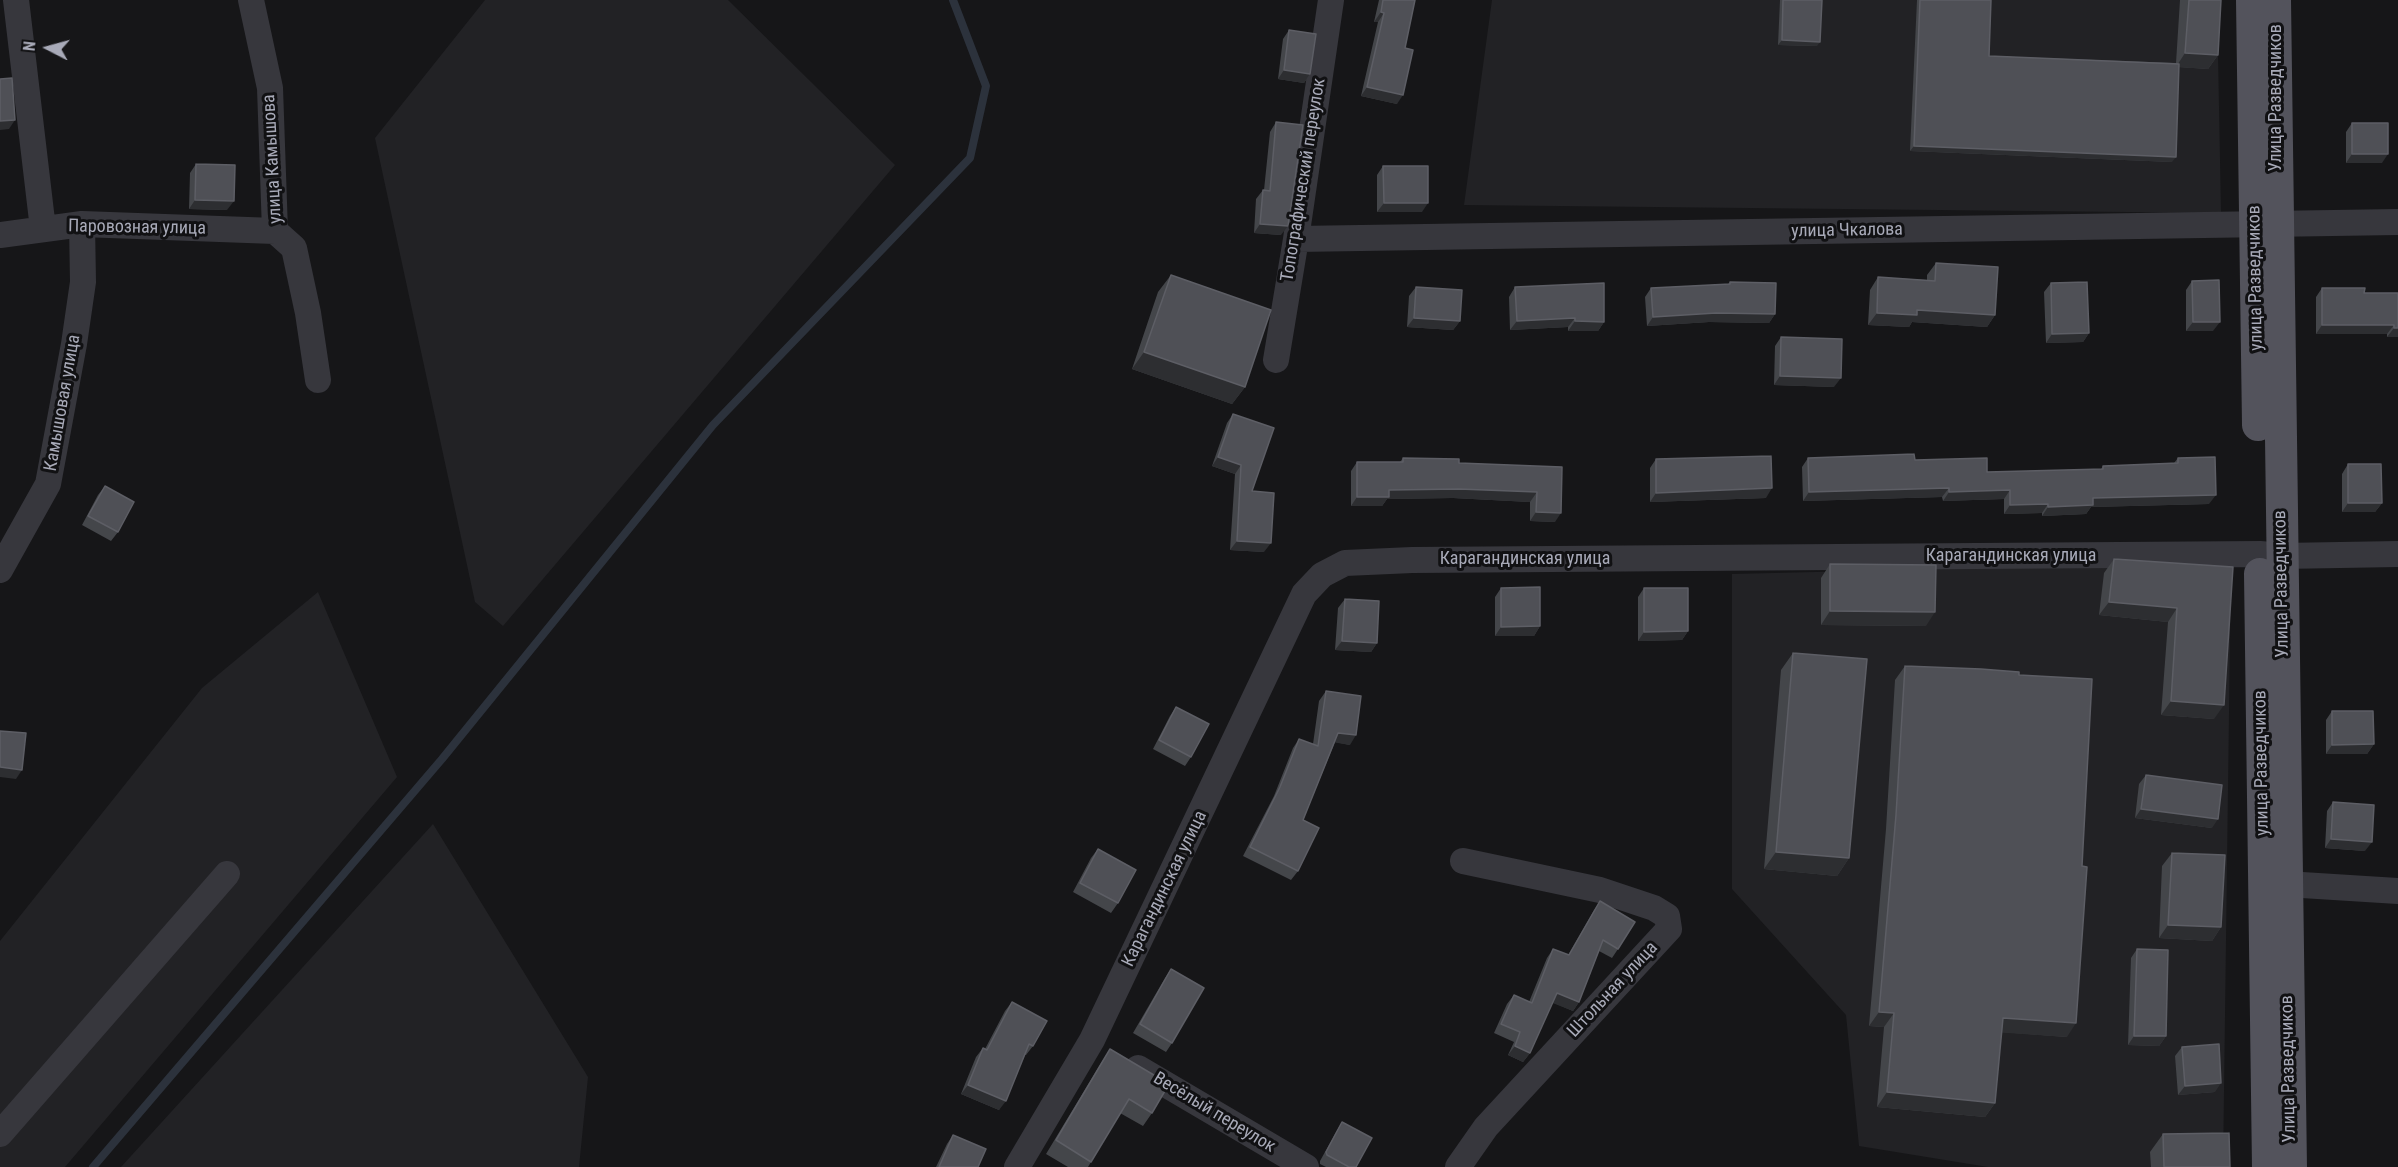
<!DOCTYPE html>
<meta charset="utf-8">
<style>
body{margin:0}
#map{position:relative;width:2398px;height:1167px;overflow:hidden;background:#161618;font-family:"Roboto Condensed",sans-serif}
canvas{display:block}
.north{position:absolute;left:18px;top:18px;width:60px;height:60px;-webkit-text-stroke:4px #111113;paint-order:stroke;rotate:276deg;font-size:16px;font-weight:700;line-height:24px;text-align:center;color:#a8aab8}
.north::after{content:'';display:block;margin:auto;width:21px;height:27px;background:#a8aab8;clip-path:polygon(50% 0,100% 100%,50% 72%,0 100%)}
</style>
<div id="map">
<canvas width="2398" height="1167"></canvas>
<div class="north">N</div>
</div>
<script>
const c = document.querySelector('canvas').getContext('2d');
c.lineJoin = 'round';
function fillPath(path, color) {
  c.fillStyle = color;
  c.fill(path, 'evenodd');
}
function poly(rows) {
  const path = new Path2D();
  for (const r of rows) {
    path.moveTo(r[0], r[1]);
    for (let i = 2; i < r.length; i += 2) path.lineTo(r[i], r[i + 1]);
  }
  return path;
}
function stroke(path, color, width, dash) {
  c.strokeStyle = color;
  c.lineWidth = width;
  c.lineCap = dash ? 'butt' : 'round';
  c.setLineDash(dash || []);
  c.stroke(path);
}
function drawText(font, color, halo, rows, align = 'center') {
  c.font = font + ' "Roboto Condensed",sans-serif';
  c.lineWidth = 6;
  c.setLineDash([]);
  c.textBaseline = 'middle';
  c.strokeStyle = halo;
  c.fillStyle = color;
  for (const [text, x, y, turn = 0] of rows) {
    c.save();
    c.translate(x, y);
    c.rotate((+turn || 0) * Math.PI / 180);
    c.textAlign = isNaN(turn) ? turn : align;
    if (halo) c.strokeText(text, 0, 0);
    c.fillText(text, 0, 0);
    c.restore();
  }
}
fillPath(poly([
 [485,0,728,0,895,165,503,626,475,602,375,138],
 [1492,0,2217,0,2221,213,1464,205],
 [2231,562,2223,1167,1988,1167,1859,1146,1846,1015,1732,889,1732,574],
 [318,592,397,777,65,1167,0,1167,0,941,202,688],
 [433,824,588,1077,579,1167,121,1167]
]), '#222225');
stroke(poly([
 [93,1167,442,759,713,425,970,158,986,86,953,0]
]), '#2c323c', 8);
stroke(poly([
 [16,0,43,229],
 [251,0,270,88,275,231,294,248,308,313,318,380],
 [0,235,82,224,275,231],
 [1296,239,2398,222],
 [1276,360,1296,239,1331,0],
 [0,570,48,484,74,344,83,282,82,224],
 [2270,883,2398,891],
 [1138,1068,1306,1167],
 [0,1134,227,874],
 [1017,1167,1092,1040,1304,594,1322,575,1345,563,1412,560,2260,554,2282,556,2398,554],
 [1458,1167,1486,1127,1669,929,1667,916,1654,908,1600,890,1463,861]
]), '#37373d', 26);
stroke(poly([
 [2252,0,2258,425],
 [2275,0,2291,1167],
 [2260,574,2268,1167]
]), '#53535c', 32);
fillPath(poly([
 [1379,0,1415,0,1405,48,1397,104,1361,96,1378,22,1374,22],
 [1780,0,1822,0,1817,46,1778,45],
 [1917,0,1991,0,1989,56,2176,63,2180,0,2221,0,2218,55,2208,69,2179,67,2172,162,1910,151],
 [1289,30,1310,74,1304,83,1278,79,1283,39],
 [1276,122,1281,235,1254,233,1256,199,1263,190,1264,190,1270,132],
 [2352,123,2382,163,2346,163,2346,132],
 [196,164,227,210,189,209,190,173],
 [1383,166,1422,212,1377,212,1377,175],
 [1936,263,1995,315,1987,327,1912,322,1909,327,1868,325,1870,290,1878,277,1927,280,1927,275],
 [1171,275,1245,387,1232,404,1132,369,1158,292],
 [2192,281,2213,331,2186,331,2186,290],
 [1730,282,1775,314,1769,323,1709,322,1647,326,1645,297,1651,288,1728,284],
 [2051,283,2089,333,2083,342,2046,343,2044,292],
 [1416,287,1460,321,1453,330,1407,327,1409,296],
 [1515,287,1604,322,1598,331,1568,331,1568,327,1510,330,1509,297],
 [2322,288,2364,293,2398,293,2398,337,2387,337,2387,334,2316,334,2316,297],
 [1781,337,1834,387,1774,385,1775,346],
 [1233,414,1264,552,1230,550,1235,474,1212,466,1227,423],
 [1403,458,1459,463,1562,467,1555,522,1530,521,1530,502,1453,498,1387,499,1382,506,1351,506,1351,471,1357,462,1400,462],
 [1808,458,1915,460,1987,472,2101,469,2103,466,2174,463,2178,458,2209,504,2091,507,2086,514,2042,516,2042,513,2004,514,2004,499,1943,501,1942,497,1803,501,1802,467],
 [1656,459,1766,498,1650,502,1650,468],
 [2348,464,2382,503,2375,512,2342,512,2342,474],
 [105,486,118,532,111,541,82,525,98,495],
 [2114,559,2233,567,2214,719,2161,715,2168,622,2099,615,2104,573],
 [1830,564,1926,626,1821,625,1821,578],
 [1501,588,1540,626,1534,636,1495,636,1495,597],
 [1644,588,1688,631,1682,640,1638,641,1638,597],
 [1345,599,1377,643,1371,652,1335,650,1338,608],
 [1793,653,1849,858,1837,876,1764,869,1781,670],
 [1905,666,2019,675,2067,1037,2001,1032,1995,1103,1985,1117,1877,1107,1884,1027,1869,1026,1886,829,1895,680],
 [1326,691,1350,745,1335,742,1303,820,1298,871,1291,880,1243,856,1274,796,1293,748,1299,739,1313,744,1319,701],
 [1176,707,1191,757,1185,766,1153,749,1170,716],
 [2332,711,2374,744,2367,754,2326,754,2326,720],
 [2146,775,2212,828,2135,818,2139,784],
 [2333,802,2365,851,2325,848,2327,811],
 [1098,849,1118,903,1111,913,1073,892,1091,858],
 [2172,853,2221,927,2212,941,2159,938,2162,866],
 [1600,901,1618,949,1612,958,1599,951,1579,1002,1573,1011,1552,1002,1530,1053,1523,1062,1508,1055,1514,1042,1494,1033,1507,1004,1514,995,1529,1002,1547,958,1553,949,1568,955,1594,910],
 [2137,949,2166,1036,2159,1046,2128,1045,2131,958],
 [1171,969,1172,1043,1166,1052,1133,1033,1165,978],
 [1012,1002,1033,1046,1026,1055,1025,1055,999,1110,961,1094,976,1057,983,1048,985,1049,1005,1011],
 [2182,1047,2215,1092,2178,1095,2175,1056],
 [1110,1049,1152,1113,1143,1126,1120,1113,1088,1167,1068,1167,1046,1154,1101,1063],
 [1342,1122,1356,1167,1326,1167,1320,1164,1320,1161,1336,1132],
 [2163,1134,2230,1167,2151,1167,2150,1152],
 [953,1135,978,1167,936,1167,947,1144]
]), '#44464a');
fillPath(poly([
 [1381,12,1384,13,1378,22,1374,22],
 [1782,40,1820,42,1817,46,1778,45],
 [2185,53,2218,55,2208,69,2176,67],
 [1284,70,1310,74,1304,83,1278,79],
 [1367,87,1403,95,1397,104,1361,96],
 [15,120,9,129,0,130,0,121],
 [1914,146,2176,157,2172,162,1910,151],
 [2352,154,2388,154,2382,163,2346,163],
 [195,200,234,201,227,210,189,209],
 [1384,203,1428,203,1422,212,1377,212],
 [1260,224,1288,226,1281,235,1254,233],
 [1917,310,1995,315,1987,327,1912,322,1909,327,1868,325,1877,313],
 [1716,313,1775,314,1769,323,1709,322,1647,326,1653,317],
 [1414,318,1460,321,1453,330,1407,327],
 [1575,318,1568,327,1510,330,1517,321],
 [1575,321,1604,322,1598,331,1568,331],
 [2193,322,2220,322,2213,331,2186,331],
 [2322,325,2394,325,2387,334,2316,334],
 [2394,328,2398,328,2398,337,2387,337],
 [2089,333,2083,342,2046,343,2052,334],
 [1144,352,1245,387,1232,404,1132,369],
 [1780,376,1841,378,1834,387,1774,385],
 [1218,457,1241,465,1235,474,1212,466],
 [1772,488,1766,498,1650,502,1656,493],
 [1949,488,1942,497,1803,501,1809,492],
 [1459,489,1537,492,1530,502,1453,498,1387,499,1382,506,1351,506,1357,497,1389,490],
 [2010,490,2004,499,1943,501,1949,492],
 [2216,495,2209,504,2091,507,2086,514,2042,516,2048,507,2093,498],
 [2348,503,2382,503,2375,512,2342,512],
 [2048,504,2042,513,2004,514,2010,505],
 [1536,512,1561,513,1555,522,1530,521],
 [1237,541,1271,543,1264,552,1230,550],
 [2109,602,2177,608,2168,622,2099,615],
 [1830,611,1935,612,1926,626,1821,625],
 [1540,626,1534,636,1495,636,1501,627],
 [1688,631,1682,640,1638,641,1644,632],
 [1342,641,1377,643,1371,652,1335,650],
 [2171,701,2224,705,2214,719,2161,715],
 [1338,733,1356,735,1350,745,1332,742],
 [2374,744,2367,754,2326,754,2332,745],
 [0,767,22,770,16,779,0,777],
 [2141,809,2218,819,2212,828,2135,818],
 [2331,839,2372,842,2365,851,2325,848],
 [1776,852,1849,858,1837,876,1764,869],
 [2168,925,2221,927,2212,941,2159,938],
 [1557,993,1579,1002,1573,1011,1550,1002],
 [1879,1012,1894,1013,1884,1027,1869,1026],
 [2003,1018,2076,1023,2067,1037,1993,1032],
 [2134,1036,2166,1036,2159,1046,2128,1045],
 [1515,1046,1530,1053,1523,1062,1508,1055],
 [2221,1083,2215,1092,2178,1095,2185,1086],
 [968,1085,1006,1101,999,1110,961,1094],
 [1887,1092,1995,1103,1985,1117,1877,1107]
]), '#2d2e31');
const building = poly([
 [1383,0,1415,0,1405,48,1413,50,1403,95,1367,87,1384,13,1381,12,1383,0],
 [1783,0,1822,0,1820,42,1782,40,1783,0],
 [1920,0,1991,0,1989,56,2179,64,2176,157,1914,146,1920,0],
 [2189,0,2221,0,2218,55,2185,53,2189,0],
 [1289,30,1316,34,1310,74,1284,70,1289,30],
 [12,78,15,120,0,121,0,79,12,78],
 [1276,122,1303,125,1288,226,1260,224,1263,190,1270,191,1276,122],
 [2352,123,2388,123,2388,154,2352,154,2352,123],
 [196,164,235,165,234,201,195,200,196,164],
 [1383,166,1428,166,1428,203,1384,203,1383,166],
 [1936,263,1998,267,1995,315,1917,310,1917,315,1877,313,1878,277,1935,281,1936,263],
 [1171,275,1271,310,1245,387,1144,352,1171,275],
 [2219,280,2220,322,2193,322,2192,281,2219,280],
 [1730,282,1776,283,1775,314,1716,313,1653,317,1651,288,1730,284,1730,282],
 [2087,282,2089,333,2052,334,2051,283,2087,282],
 [1604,283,1604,322,1575,321,1575,318,1517,321,1515,287,1604,283],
 [1416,287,1462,290,1460,321,1414,318,1416,287],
 [2322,288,2365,288,2364,293,2398,293,2398,328,2394,328,2394,325,2322,325,2322,288],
 [1781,337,1842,339,1841,378,1780,376,1781,337],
 [1233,414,1274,428,1252,491,1274,493,1271,543,1237,541,1241,465,1218,457,1233,414],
 [1914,454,1915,460,1987,458,1987,472,2103,469,2103,466,2178,463,2178,458,2215,457,2216,495,2093,498,2093,505,2048,507,2048,504,2010,505,2010,490,1949,492,1949,488,1809,492,1808,458,1914,454],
 [1771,456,1772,488,1656,493,1656,459,1771,456],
 [1403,458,1459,459,1459,463,1562,467,1561,513,1536,512,1537,492,1459,489,1389,490,1389,497,1357,497,1357,462,1403,462,1403,458],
 [2348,464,2381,464,2382,503,2348,503,2348,464],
 [105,486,134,502,118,532,88,516,105,486],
 [2114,559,2233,567,2224,705,2171,701,2177,608,2109,602,2114,559],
 [1830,564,1936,565,1935,612,1830,611,1830,564],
 [1540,587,1540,626,1501,627,1501,588,1540,587],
 [1644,588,1688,588,1688,631,1644,632,1644,588],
 [1345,599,1379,601,1377,643,1342,641,1345,599],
 [1793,653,1867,659,1849,858,1776,852,1793,653],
 [1905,666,1981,669,2019,672,2019,675,2092,679,2082,866,2087,867,2076,1023,2003,1018,1995,1103,1887,1092,1894,1013,1879,1012,1896,815,1905,666],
 [1326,691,1361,696,1356,735,1338,733,1303,820,1319,828,1298,871,1250,847,1280,787,1299,739,1318,746,1326,691],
 [1176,707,1209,724,1191,757,1159,740,1176,707],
 [2332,711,2373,711,2374,744,2332,745,2332,711],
 [0,731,26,733,22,770,0,767,0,731],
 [2146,775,2222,785,2218,819,2141,809,2146,775],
 [2333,802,2374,805,2372,842,2331,839,2333,802],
 [1098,849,1136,870,1118,903,1080,883,1098,849],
 [2172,853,2225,855,2221,927,2168,925,2172,853],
 [1600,901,1635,922,1618,949,1603,940,1579,1002,1557,993,1530,1053,1515,1046,1520,1032,1501,1024,1514,995,1532,1003,1553,949,1569,955,1600,901],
 [2137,949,2168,950,2166,1036,2134,1036,2137,949],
 [1171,969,1204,988,1172,1043,1140,1024,1171,969],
 [1012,1002,1047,1021,1033,1046,1029,1044,1006,1101,968,1085,983,1048,987,1050,1012,1002],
 [2219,1044,2221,1083,2185,1086,2182,1047,2219,1044],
 [1110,1049,1169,1084,1152,1113,1129,1099,1091,1162,1056,1140,1110,1049],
 [1342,1122,1372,1138,1356,1167,1349,1167,1327,1155,1326,1152,1342,1122],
 [2229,1133,2230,1167,2164,1167,2163,1134,2229,1133],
 [953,1135,986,1149,978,1167,939,1167,953,1135]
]);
fillPath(building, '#4f5056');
stroke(building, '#5d5e65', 1.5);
drawText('18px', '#a8aab8', '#111113', [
 ["Улица Разведчиков",2276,98,-90],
 ["улица Камышова",273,159,-93],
 ["Топографический переулок",1304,180,-81],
 ["Паровозная улица",137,228,1],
 ["улица Чкалова",1847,231,-1],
 ["улица Разведчиков",2256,278,-91],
 ["Камышовая улица",63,403,-80],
 ["Карагандинская улица",2011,556],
 ["Карагандинская улица",1525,559],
 ["Улица Разведчиков",2282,584,-91],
 ["улица Разведчиков",2262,763,-91],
 ["Карагандинская улица",1165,889,-64],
 ["Штольная улица",1613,990,-47],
 ["Улица Разведчиков",2289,1069,-91],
 ["Весёлый переулок",1214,1113,31]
]);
</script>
